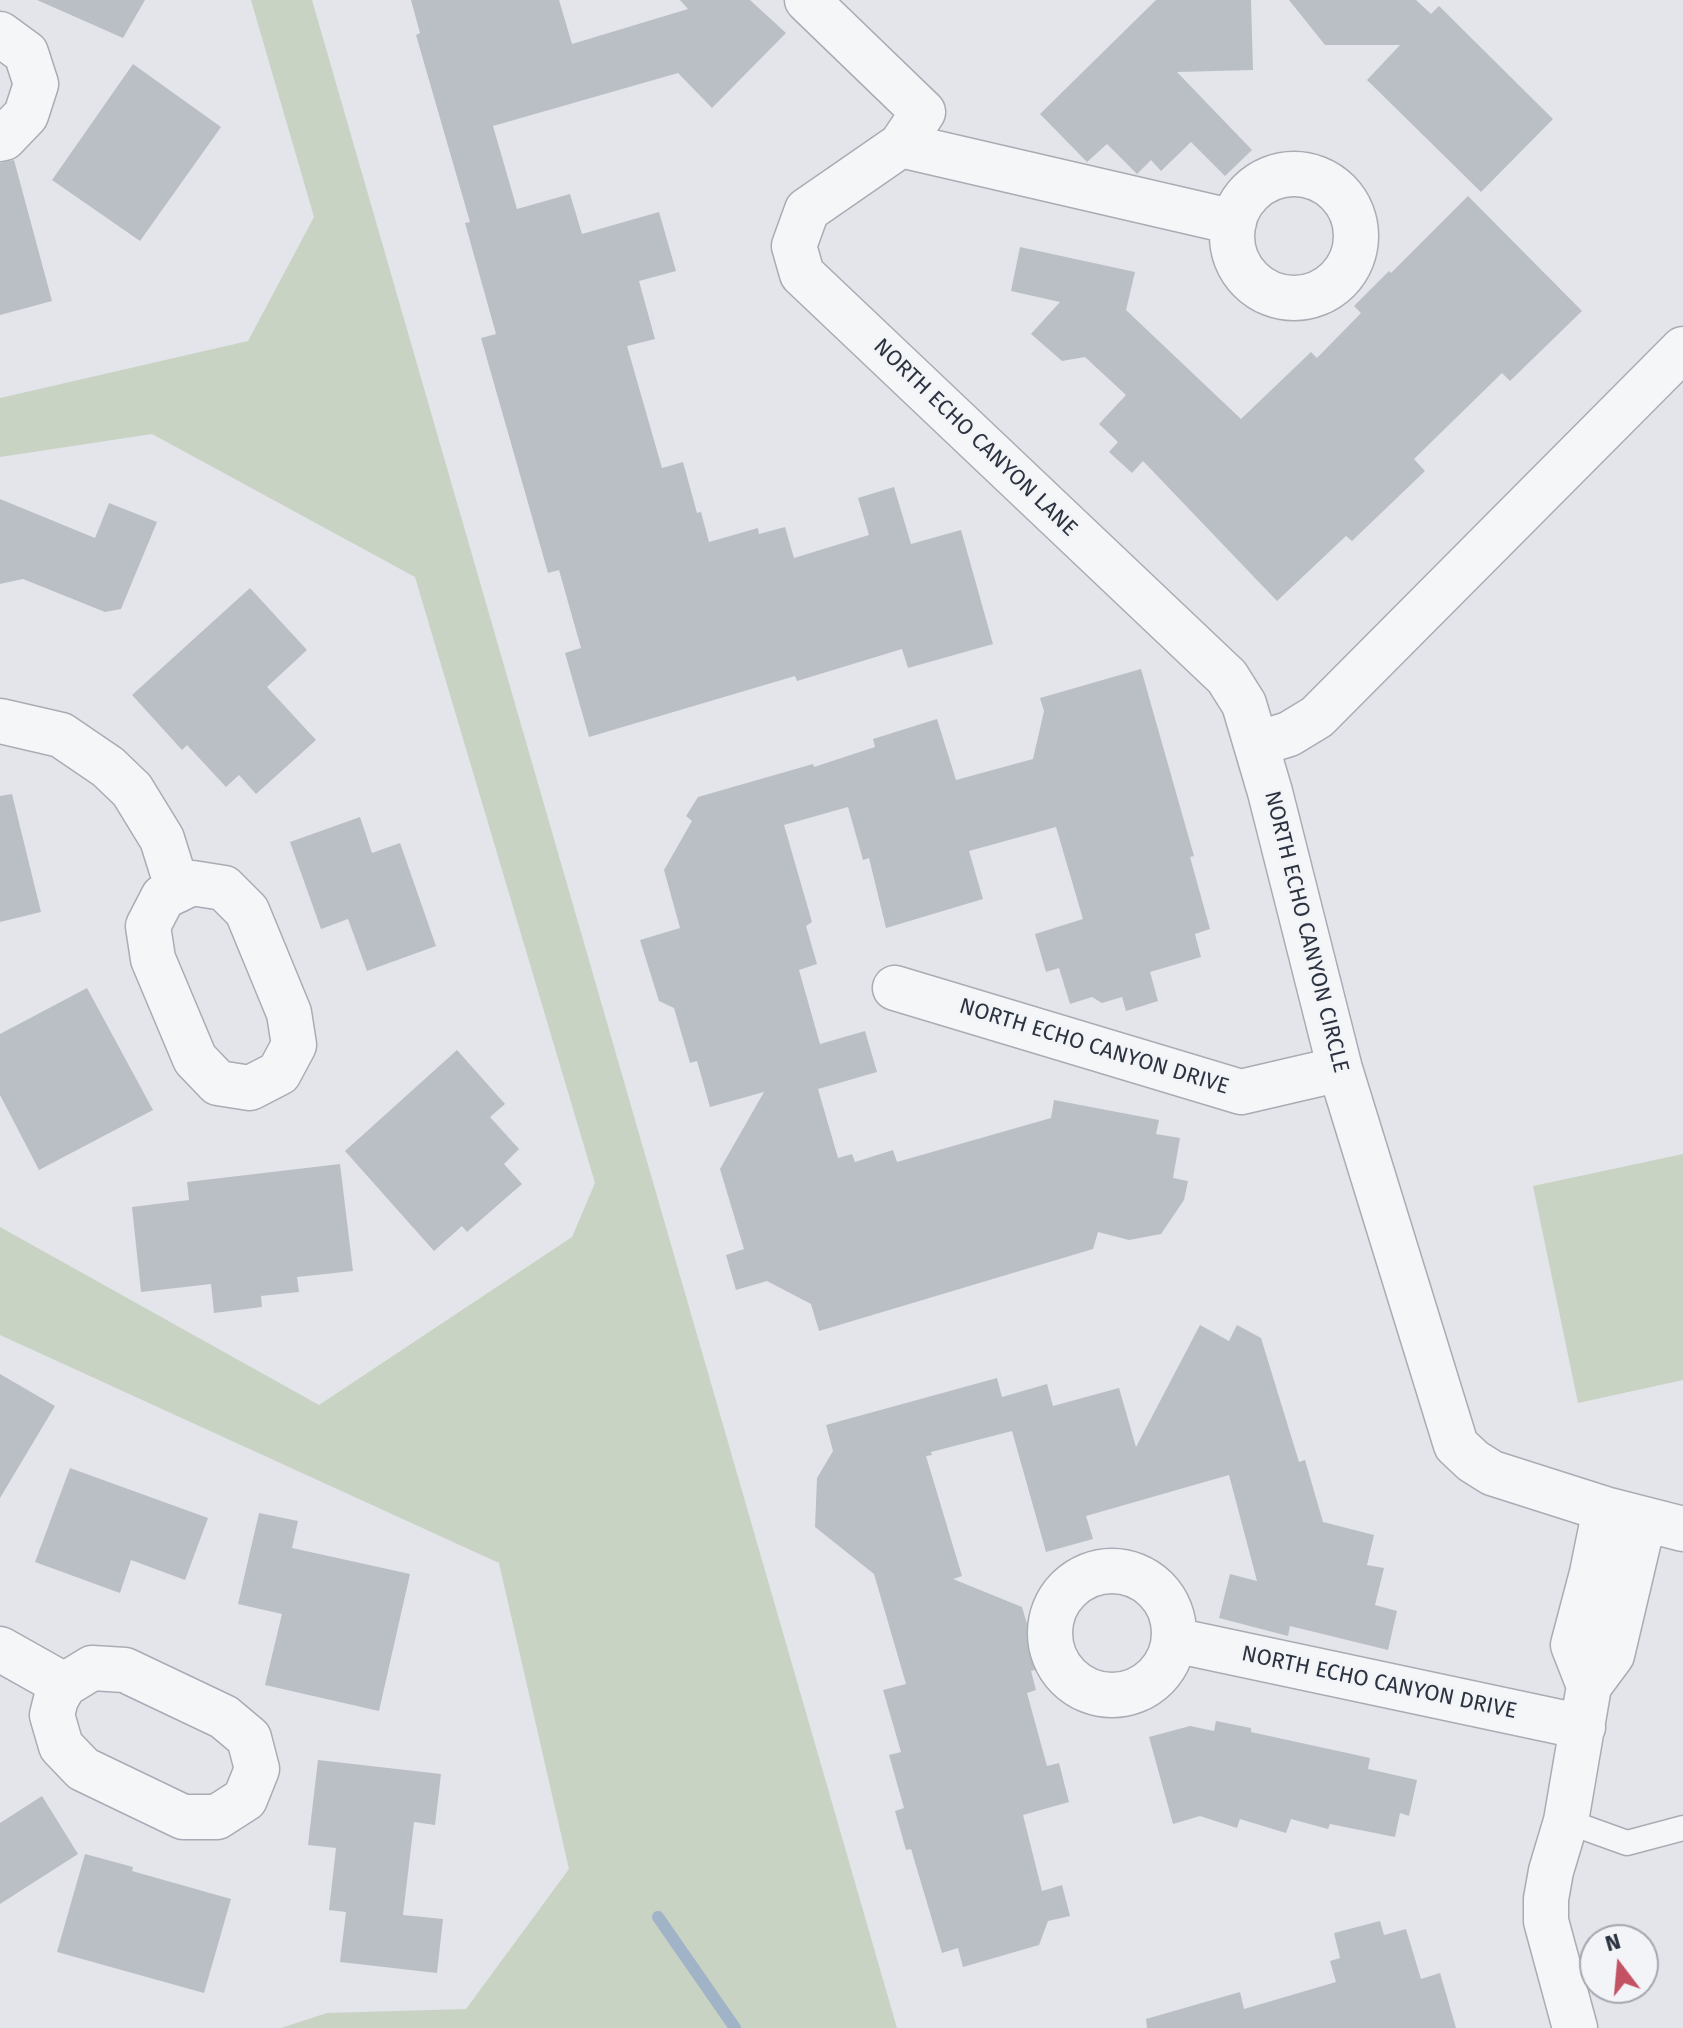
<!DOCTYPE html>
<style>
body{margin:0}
#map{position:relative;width:1683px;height:2028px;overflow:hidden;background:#e3e5ea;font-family:"Fira Sans",sans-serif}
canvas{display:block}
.north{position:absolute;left:1579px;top:1924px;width:80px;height:80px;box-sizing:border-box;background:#f2f4f7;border:2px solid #a3a7ae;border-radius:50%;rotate:344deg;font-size:22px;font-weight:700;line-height:32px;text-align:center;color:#2c3340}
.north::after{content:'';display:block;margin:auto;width:28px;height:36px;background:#c35364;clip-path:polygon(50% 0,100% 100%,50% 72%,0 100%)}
</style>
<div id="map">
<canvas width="1683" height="2028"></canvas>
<div class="north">N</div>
</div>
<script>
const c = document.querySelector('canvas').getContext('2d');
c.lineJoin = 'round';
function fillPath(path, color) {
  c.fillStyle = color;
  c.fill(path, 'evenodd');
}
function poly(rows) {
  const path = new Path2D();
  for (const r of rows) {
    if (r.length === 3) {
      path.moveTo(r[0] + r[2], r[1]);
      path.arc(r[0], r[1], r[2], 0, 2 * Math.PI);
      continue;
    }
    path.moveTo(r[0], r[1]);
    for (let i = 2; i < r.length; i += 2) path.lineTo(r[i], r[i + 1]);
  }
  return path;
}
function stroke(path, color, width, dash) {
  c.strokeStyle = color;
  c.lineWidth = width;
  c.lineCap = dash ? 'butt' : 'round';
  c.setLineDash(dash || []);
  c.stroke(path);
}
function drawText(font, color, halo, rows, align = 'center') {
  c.font = font + ' "Fira Sans",sans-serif';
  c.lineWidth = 6;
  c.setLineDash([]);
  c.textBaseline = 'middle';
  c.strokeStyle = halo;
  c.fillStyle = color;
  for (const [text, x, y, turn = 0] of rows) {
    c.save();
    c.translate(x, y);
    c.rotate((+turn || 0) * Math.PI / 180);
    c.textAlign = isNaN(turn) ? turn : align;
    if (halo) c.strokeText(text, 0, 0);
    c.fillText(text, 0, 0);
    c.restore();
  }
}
fillPath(poly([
 [251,0,312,0,897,2028,281,2028,327,2013,466,2009,569,1869,499,1563,0,1335,0,1227,319,1405,572,1237,595,1183,415,577,152,434,0,457,0,398,248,341,314,217],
 [1683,1154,1683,1380,1578,1403,1533,1186]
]), '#c8d3c4');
stroke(poly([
 [658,1917,735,2028]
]), '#a1b3c6', 12);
fillPath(poly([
 [37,0,145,0,123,38],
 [411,0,559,0,572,44,688,9,680,0,750,0,786,33,712,108,678,73,493,126,517,209,570,194,582,234,659,212,676,271,639,281,655,339,627,346,662,468,683,462,697,513,701,512,709,542,758,528,759,534,785,527,794,558,869,535,858,498,894,487,911,544,961,530,993,644,908,668,902,649,797,681,795,676,589,737,565,653,581,648,559,570,548,573,481,338,496,334,465,223,470,222,416,35,420,33],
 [1156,0,1251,0,1253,70,1177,72,1252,150,1225,176,1191,142,1161,171,1151,160,1137,174,1107,144,1087,162,1040,114],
 [1289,0,1416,0,1431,14,1439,6,1553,119,1481,192,1367,80,1400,45,1325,45],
 [133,64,221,127,140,241,52,180],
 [14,160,52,301,0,315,0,163],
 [1468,196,1582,311,1510,381,1502,373,1414,459,1425,471,1352,541,1346,536,1277,601,1143,461,1132,473,1109,452,1118,442,1099,424,1126,395,1085,357,1062,361,1031,334,1060,302,1011,291,1020,247,1135,272,1126,310,1241,419,1311,352,1317,358,1361,313,1354,306,1389,271,1391,273],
 [0,499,95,538,109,503,157,522,121,609,105,612,23,579,0,584],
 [250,588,307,650,267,687,316,740,256,794,239,775,226,787,187,745,182,750,132,695],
 [1141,669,1194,856,1190,857,1210,929,1195,934,1201,957,1150,972,1158,1001,1126,1011,1122,997,1102,1003,1092,997,1070,1004,1059,968,1046,972,1035,934,1083,919,1056,827,969,851,983,899,886,928,869,858,863,860,848,807,784,825,812,922,806,926,817,964,799,970,820,1044,865,1031,877,1072,818,1089,838,1158,852,1154,855,1162,893,1150,897,1162,1051,1118,1054,1100,1159,1120,1156,1134,1180,1138,1173,1178,1188,1181,1184,1200,1161,1234,1129,1240,1098,1232,1093,1249,819,1331,811,1304,767,1281,736,1290,726,1255,744,1249,720,1169,764,1092,710,1107,697,1061,690,1063,674,1008,659,1001,640,940,680,928,664,870,692,821,686,816,698,797,813,764,814,767,875,747,873,739,937,719,956,780,1033,759,1044,711,1040,698],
 [12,794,41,912,0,922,0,796],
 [360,817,372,853,400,843,436,946,367,971,348,919,321,929,290,842],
 [87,988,153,1110,39,1170,0,1095,0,1034],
 [457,1050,505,1104,490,1117,519,1149,504,1164,522,1184,467,1232,462,1226,434,1251,345,1151],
 [340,1164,353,1271,297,1277,299,1292,261,1296,262,1307,214,1313,211,1284,141,1292,132,1207,189,1200,187,1182],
 [1200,1325,1229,1341,1237,1325,1261,1338,1299,1462,1305,1460,1323,1522,1374,1535,1367,1565,1384,1568,1375,1605,1397,1611,1388,1650,1290,1626,1288,1636,1219,1618,1230,1574,1257,1581,1229,1475,1086,1516,1093,1539,1046,1552,1012,1431,931,1452,932,1455,926,1456,962,1576,953,1579,1022,1607,1040,1668,1031,1671,1036,1690,1027,1693,1047,1766,1059,1763,1069,1802,1023,1815,1042,1891,1062,1885,1070,1916,1048,1921,1039,1945,963,1967,958,1948,942,1953,911,1849,906,1850,895,1811,904,1808,889,1755,901,1752,883,1690,906,1684,874,1574,815,1527,817,1478,833,1451,826,1425,997,1378,1002,1397,1047,1384,1053,1406,1119,1388,1136,1447],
 [0,1374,55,1406,0,1498],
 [70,1468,208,1518,185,1580,131,1560,120,1593,35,1562],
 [259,1513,298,1521,292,1548,410,1574,379,1711,265,1685,282,1614,238,1604],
 [1216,1721,1251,1728,1251,1732,1370,1758,1368,1769,1417,1780,1409,1816,1400,1813,1395,1837,1330,1824,1328,1829,1291,1819,1286,1833,1240,1819,1237,1828,1200,1816,1173,1824,1149,1737,1190,1726,1214,1731],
 [318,1760,441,1774,435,1825,414,1822,403,1915,443,1919,437,1973,340,1962,346,1912,329,1910,336,1848,308,1845],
 [42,1796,78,1854,0,1904,0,1823],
 [85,1854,133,1867,132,1871,231,1899,204,1993,57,1952],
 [1380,1921,1384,1935,1406,1929,1421,1979,1440,1973,1456,2028,1147,2028,1146,2019,1240,1992,1244,2009,1336,1982,1330,1961,1340,1958,1334,1933]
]), '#babfc6');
const lane = poly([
 [1566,1821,1627,1843,1683,1828]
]);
const street = poly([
 [807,0,923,112,901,145,807,210,794,246,802,274,1227,677,1244,704,1270,792,1340,1069,1456,1445,1473,1461,1492,1473,1605,1509,1683,1529],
 [0,34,26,53,36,84,26,115,4,138,0,139],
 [901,145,1234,222],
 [1294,236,62],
 [0,721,61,735,108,767,132,790,162,839,178,890],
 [1257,744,1289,734,1317,717,1683,349],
 [192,883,224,888,247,911,289,1013,294,1045,279,1073,250,1088,218,1083,195,1059,153,959,148,926,163,897,192,883],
 [895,988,1241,1092,1340,1069],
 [1112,1633,62],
 [1174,1640,1583,1727],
 [0,1649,64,1685],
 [92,1668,125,1670,224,1717,249,1738,257,1769,245,1799,217,1817,183,1817,83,1769,61,1746,52,1715,56,1699,64,1685,92,1668],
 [1589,1686,1573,1645,1592,1573,1605,1509],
 [1575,2028,1546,1921,1546,1899,1551,1871,1566,1821,1589,1686,1612,1655,1644,1519]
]);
stroke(lane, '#a8acb4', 27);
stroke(street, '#a8acb4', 47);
stroke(lane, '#f5f6f8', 24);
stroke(street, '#f5f6f8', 44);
drawText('22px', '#2c3340', '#f2f4f7', [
 ["NORTH ECHO CANYON LANE",975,438,44],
 ["NORTH ECHO CANYON CIRCLE",1306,932,76],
 ["NORTH ECHO CANYON DRIVE",1094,1047,17],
 ["NORTH ECHO CANYON DRIVE",1379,1683,12]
]);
</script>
